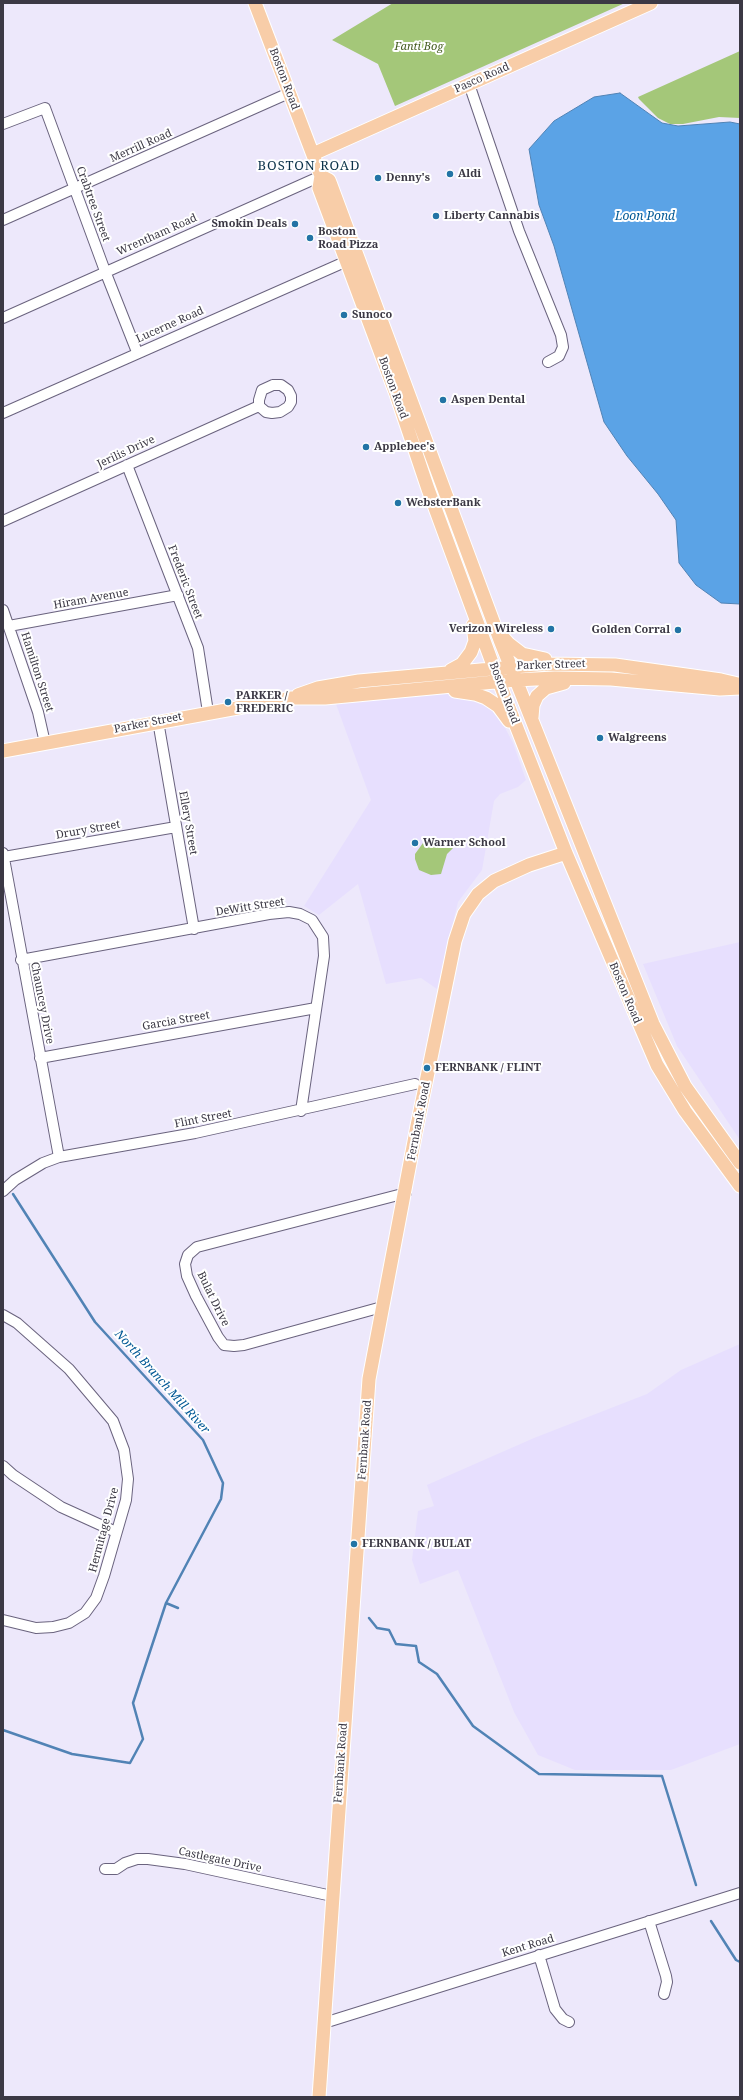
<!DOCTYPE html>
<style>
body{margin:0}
#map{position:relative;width:743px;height:2100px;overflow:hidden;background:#ede8fb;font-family:"Noto Serif",serif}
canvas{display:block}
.frame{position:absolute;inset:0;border:4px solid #3b3844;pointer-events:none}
</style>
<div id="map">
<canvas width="743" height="2100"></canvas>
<div class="frame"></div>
</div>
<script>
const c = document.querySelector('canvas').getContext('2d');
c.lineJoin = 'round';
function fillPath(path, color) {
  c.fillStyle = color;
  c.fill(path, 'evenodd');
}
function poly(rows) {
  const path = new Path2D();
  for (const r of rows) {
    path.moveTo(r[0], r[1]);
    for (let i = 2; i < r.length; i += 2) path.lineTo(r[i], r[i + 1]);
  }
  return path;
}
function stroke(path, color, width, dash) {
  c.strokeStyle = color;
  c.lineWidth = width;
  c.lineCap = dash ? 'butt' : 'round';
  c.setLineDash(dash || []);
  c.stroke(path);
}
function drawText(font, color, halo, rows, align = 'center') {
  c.font = font + ' "Noto Serif",serif';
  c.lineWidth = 4;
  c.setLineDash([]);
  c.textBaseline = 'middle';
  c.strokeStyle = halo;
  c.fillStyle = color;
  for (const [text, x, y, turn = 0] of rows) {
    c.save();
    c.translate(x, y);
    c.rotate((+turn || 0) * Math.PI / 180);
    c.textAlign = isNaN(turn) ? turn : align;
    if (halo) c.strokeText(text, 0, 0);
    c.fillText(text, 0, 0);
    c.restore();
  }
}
fillPath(poly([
 [434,691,471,699,490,708,503,724,513,743,526,780,518,787,500,794,494,801,482,870,458,902,437,989,421,978,386,984,358,884,319,915,304,906,371,800,336,704],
 [740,942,740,1140,677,1046,643,964],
 [740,1344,740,1744,671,1770,575,1770,538,1755,514,1712,458,1570,420,1584,412,1560,418,1511,434,1506,427,1485,534,1438,647,1394,681,1370]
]), '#e7dffe');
fillPath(poly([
 [393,3,625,3,395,106,378,64,332,40],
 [740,51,740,118,719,117,683,124,670,124,658,118,639,99,638,97],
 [423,843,445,848,452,843,454,847,447,854,441,874,431,875,419,870,415,859,415,854]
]), '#a4c779');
const water = poly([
 [620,93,662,123,678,126,730,122,740,124,740,604,721,603,696,585,679,563,676,520,658,494,627,456,604,422,554,246,539,205,529,149,554,121,594,97,620,93]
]);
fillPath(water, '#5ba3e6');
stroke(water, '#5183b5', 1);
stroke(poly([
 [166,1603,178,1608],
 [369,1618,377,1628,389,1630,396,1644,416,1646,419,1662,437,1674,473,1726,539,1774,662,1776,696,1885],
 [3,1730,72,1754,130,1763,143,1739,133,1703,166,1603,221,1499,223,1483,203,1440,95,1322,13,1194],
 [711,1921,736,1960,740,1962]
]), '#5183b5', 2.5);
const minor = poly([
 [469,84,519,231,561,335,563,347,559,356,548,362],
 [3,124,45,108,105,271,137,352],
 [3,220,289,93],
 [3,318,321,176],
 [273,385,281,385,288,390,291,396,291,402,288,407,280,412,272,413,266,412,259,406,259,400,262,390,273,385],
 [3,413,347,261],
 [127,465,198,648,208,712],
 [3,521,259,406],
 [3,610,38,712,45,743],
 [9,626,178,595],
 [158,721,194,929],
 [3,853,59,1157],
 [4,857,176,827],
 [21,960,269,914,289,912,300,914,312,920,323,937,324,956,301,1111],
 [40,1058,316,1008],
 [3,1191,15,1180,43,1163,59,1157,195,1133,415,1084],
 [382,1307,244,1345,234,1346,224,1345,218,1337,196,1296,187,1276,185,1264,188,1255,197,1247,406,1193],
 [3,1315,17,1323,69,1369,113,1421,124,1450,128,1479,126,1500,104,1576,96,1598,85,1613,69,1623,53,1627,36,1628,3,1620],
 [3,1466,13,1475,61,1507,116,1532],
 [105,1869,116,1869,125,1863,137,1859,148,1859,185,1864,332,1896],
 [649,1921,666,1976,667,1982,664,1994],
 [539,1955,555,2009,563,2019,569,2022],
 [324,2023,740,1893]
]);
const major = poly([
 [255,3,321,176,319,188,396,394,428,489,504,695,566,853,657,1065,685,1111,740,1186],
 [313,154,651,3],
 [321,176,329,180,331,185,500,640,653,1024,685,1086,740,1163],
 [501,635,509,644,522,654,545,659],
 [451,670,462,664,471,652,475,641,473,625],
 [455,691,475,694,486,698,498,706,509,721],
 [298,695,318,688,359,681,547,664,615,665,721,680,738,684],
 [532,717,533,705,537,696,546,688,564,683],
 [3,751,292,698,325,698,516,680,555,678,611,679,720,689,740,688],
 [319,2097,369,1379,417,1126,455,941,464,914,478,894,494,881,529,865,566,853]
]);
stroke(minor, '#6a637e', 12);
stroke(major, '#fff', 15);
stroke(minor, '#fff', 10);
stroke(major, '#f8cda8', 13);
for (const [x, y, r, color] of [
 [450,174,4,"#2274a5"],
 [378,178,4,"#2274a5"],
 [436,216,4,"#2274a5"],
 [295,224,4,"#2274a5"],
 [310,238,4,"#2274a5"],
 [344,315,4,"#2274a5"],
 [443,400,4,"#2274a5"],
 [366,447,4,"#2274a5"],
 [398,503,4,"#2274a5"],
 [551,629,4,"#2274a5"],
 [678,630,4,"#2274a5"],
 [228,702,4,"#2274a5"],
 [600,738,4,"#2274a5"],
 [415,843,4,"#2274a5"],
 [427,1068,4,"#2274a5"],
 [354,1544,4,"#2274a5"]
]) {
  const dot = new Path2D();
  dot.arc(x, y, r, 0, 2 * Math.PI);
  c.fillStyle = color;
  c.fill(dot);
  stroke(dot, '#fff', 1.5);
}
drawText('italic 11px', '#445c1f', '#fff', [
 ["Fanti Bog",419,47]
]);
drawText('11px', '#3b3844', '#fff', [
 ["Pasco Road",482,78,-24],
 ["Boston Road",284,79,69],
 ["Merrill Road",141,146,-24],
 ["Crabtree Street",93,204,70],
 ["Wrentham Road",157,235,-24],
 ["Lucerne Road",170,325,-24],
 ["Boston Road",393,388,70],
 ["Jerilis Drive",126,452,-25],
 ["Frederic Street",185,582,69],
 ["Hiram Avenue",91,599,-10],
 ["Parker Street",551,665,-2],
 ["Hamilton Street",37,672,72],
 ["Boston Road",504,693,69],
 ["Parker Street",148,723,-11],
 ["Ellery Street",188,823,80],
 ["Drury Street",88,830,-10],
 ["DeWitt Street",250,907,-9],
 ["Boston Road",625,993,67],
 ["Chauncey Drive",42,1003,79],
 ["Garcia Street",176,1021,-10],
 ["Flint Street",203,1119,-11],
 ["Fernbank Road",419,1121,-79],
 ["Bulat Drive",213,1299,64],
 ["Fernbank Road",365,1440,-86],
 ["Hermitage Drive",104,1530,-75],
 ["Fernbank Road",341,1763,-86],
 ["Castlegate Drive",220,1860,12],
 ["Kent Road",528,1946,-17]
]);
drawText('bold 11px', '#3b3844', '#fff', [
 ["Aldi",458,174],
 ["Denny's",386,178],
 ["Liberty Cannabis",444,216],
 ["Smokin Deals",287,224,"right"],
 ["Boston",318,232],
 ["Road Pizza",318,245],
 ["Sunoco",352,315],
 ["Aspen Dental",451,400],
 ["Applebee's",374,447],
 ["WebsterBank",406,503],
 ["Verizon Wireless",543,629,"right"],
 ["Golden Corral",670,630,"right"],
 ["PARKER /",236,696],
 ["FREDERIC",236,709],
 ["Walgreens",608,738],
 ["Warner School",423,843],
 ["FERNBANK / FLINT",435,1068],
 ["FERNBANK / BULAT",362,1544]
], 'left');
drawText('italic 12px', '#005895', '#fff', [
 ["Loon Pond",645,217],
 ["North Branch Mill River",162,1382,48]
]);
c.letterSpacing = '1px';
drawText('13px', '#0c324a', '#fff', [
 ["BOSTON ROAD",309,166]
]);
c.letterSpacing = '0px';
</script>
